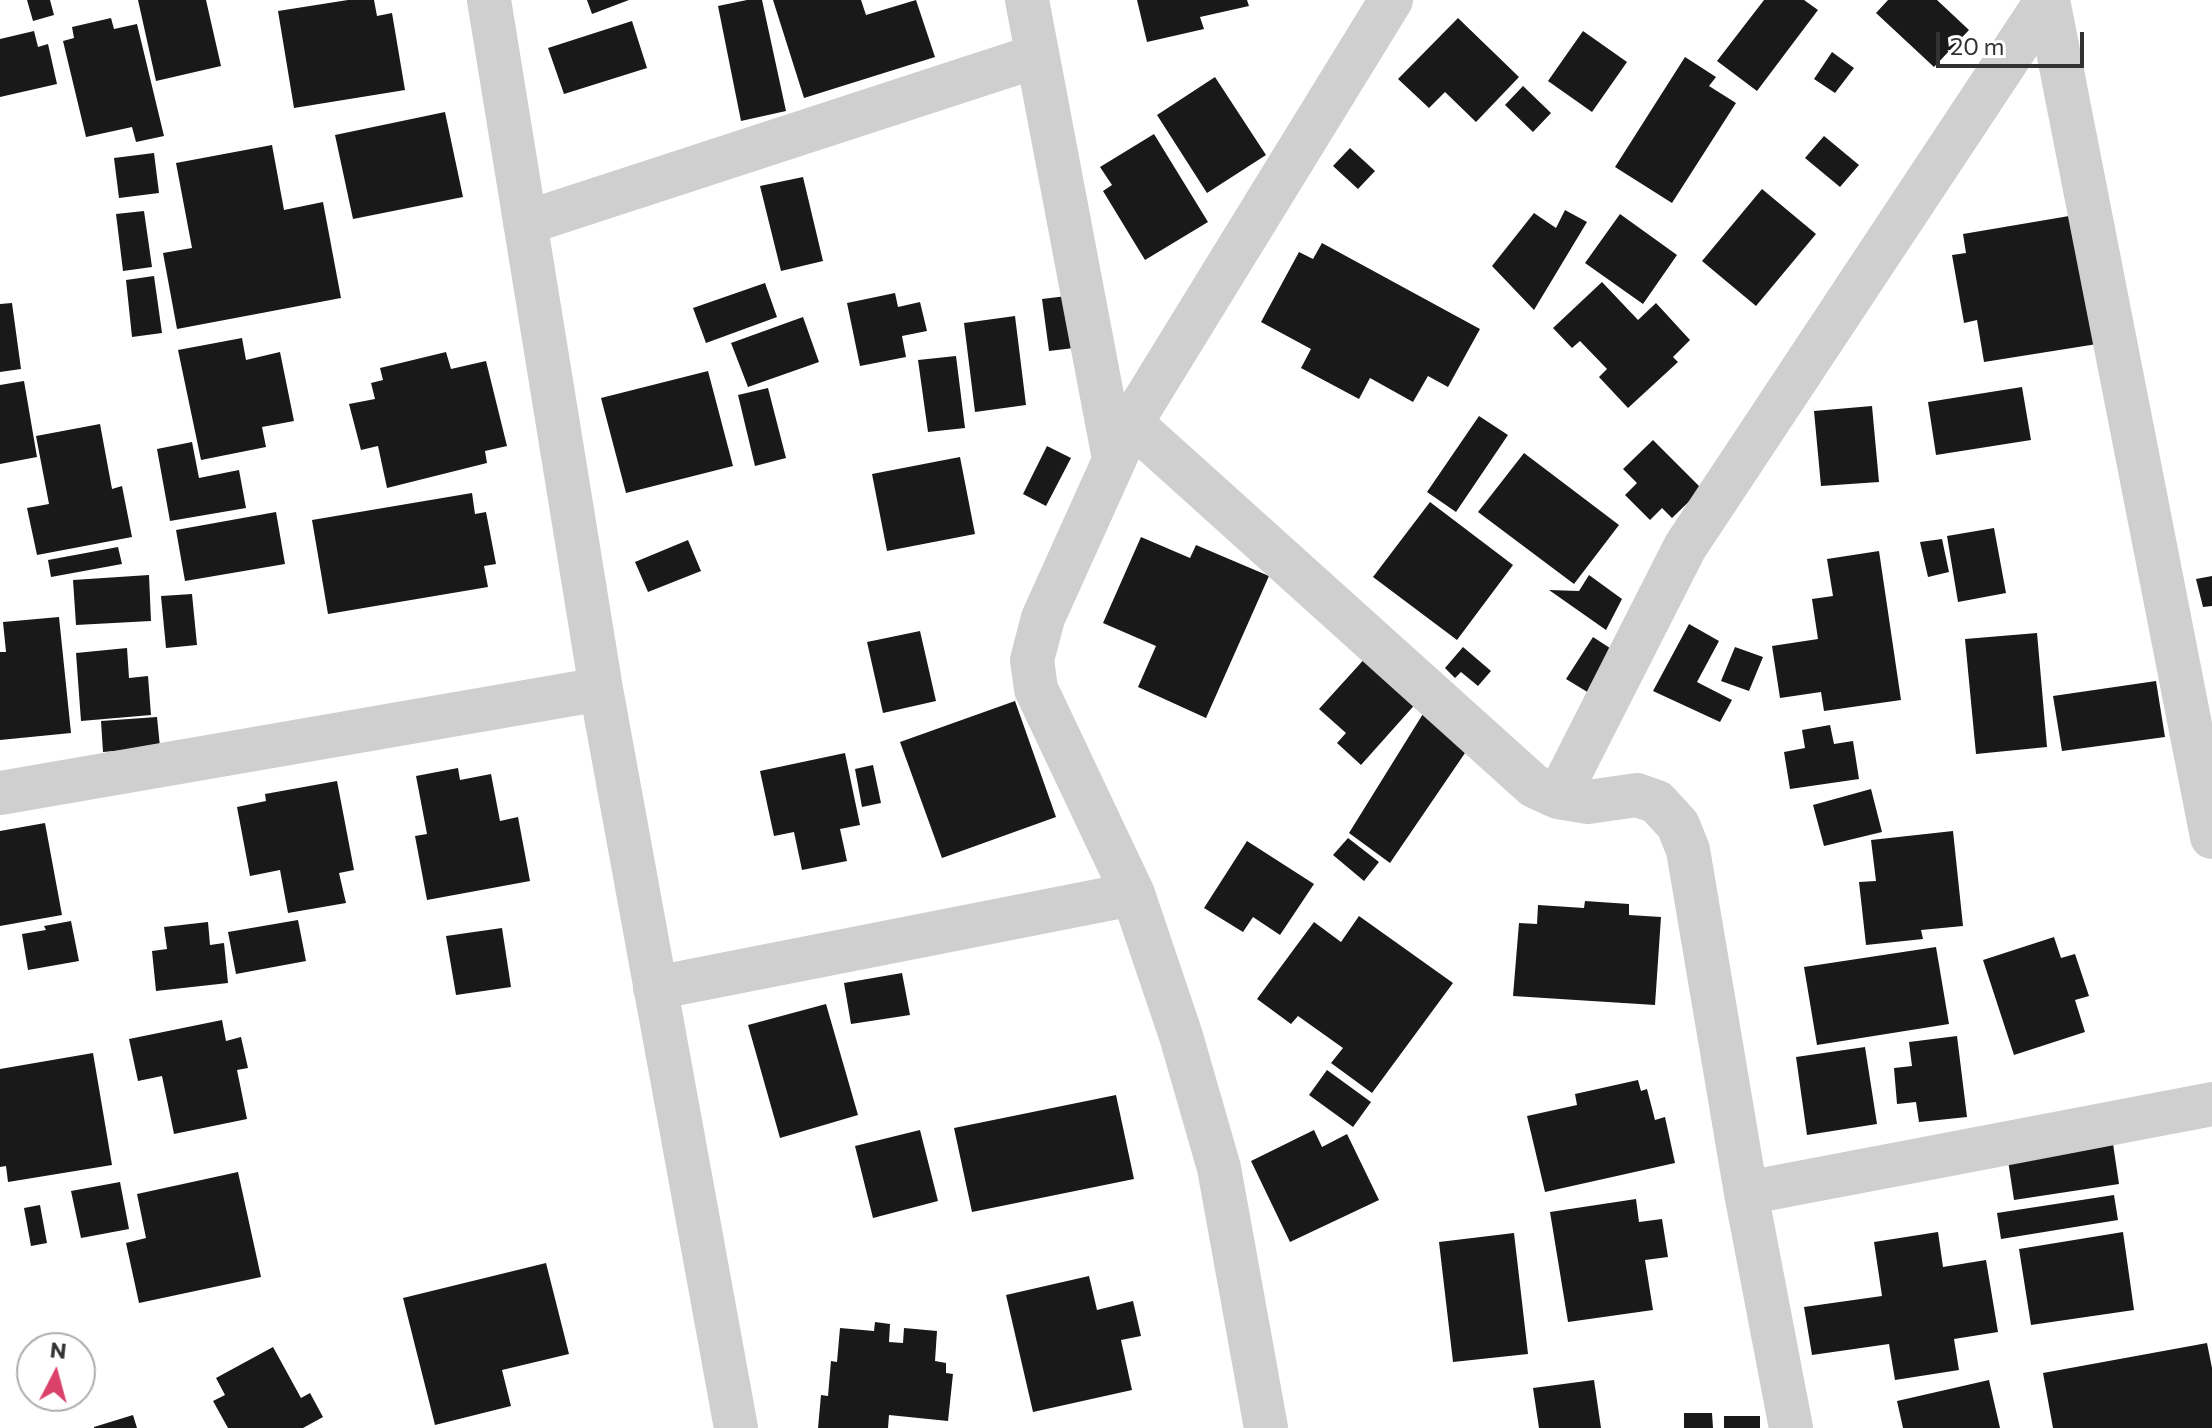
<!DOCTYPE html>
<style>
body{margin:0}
#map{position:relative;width:2212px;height:1428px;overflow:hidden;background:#fff;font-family:Commissioner,sans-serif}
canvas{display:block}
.north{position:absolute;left:16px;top:1332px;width:80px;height:80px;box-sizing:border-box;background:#fff;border:2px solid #adadad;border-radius:50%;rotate:6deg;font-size:22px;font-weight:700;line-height:32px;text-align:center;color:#323232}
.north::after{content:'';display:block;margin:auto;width:28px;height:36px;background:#db4269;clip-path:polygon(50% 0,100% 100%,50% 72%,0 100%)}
.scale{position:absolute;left:1936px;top:32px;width:148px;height:36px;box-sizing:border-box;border:4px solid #323232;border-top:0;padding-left:10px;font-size:24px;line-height:28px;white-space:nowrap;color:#323232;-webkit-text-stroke:6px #fff;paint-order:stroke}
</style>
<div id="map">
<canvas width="2212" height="1428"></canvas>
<div class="north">N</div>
<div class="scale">20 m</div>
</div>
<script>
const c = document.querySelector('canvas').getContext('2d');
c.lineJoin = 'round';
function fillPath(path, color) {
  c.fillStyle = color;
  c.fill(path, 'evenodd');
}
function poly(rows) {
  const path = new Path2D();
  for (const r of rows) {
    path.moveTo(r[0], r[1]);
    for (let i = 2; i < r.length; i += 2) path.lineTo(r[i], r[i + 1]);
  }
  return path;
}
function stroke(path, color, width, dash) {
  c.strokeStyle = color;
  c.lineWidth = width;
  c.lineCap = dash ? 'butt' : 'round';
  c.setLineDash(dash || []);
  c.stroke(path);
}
fillPath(poly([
 [27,0,50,0,54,15,33,21],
 [138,0,206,0,221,66,156,81],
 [348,0,374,0,377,16,392,13,405,90,294,108,278,11],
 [587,0,629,0,592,14],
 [747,0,762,0,786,111,741,121,718,6],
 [773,0,861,0,866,15,916,0,935,57,804,98],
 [1137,0,1247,0,1249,6,1200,17,1204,29,1147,42],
 [1764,0,1804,0,1818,10,1757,91,1717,61],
 [1888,0,1937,0,1969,30,1934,67,1876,13],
 [111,18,114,29,137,24,164,136,136,142,132,127,86,137,63,41,74,38,72,27],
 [1458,18,1519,77,1476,122,1445,92,1429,108,1398,79],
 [632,21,647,68,564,94,548,48],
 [34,31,38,47,48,44,57,84,0,97,0,39],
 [1583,31,1627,62,1592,112,1548,81],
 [1832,52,1854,68,1835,93,1814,79],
 [1685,57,1716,77,1709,86,1736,103,1672,203,1615,167],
 [1215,77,1266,155,1207,193,1157,115],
 [1523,86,1551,113,1533,132,1505,105],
 [445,112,463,197,353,219,335,135],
 [1154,134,1208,222,1145,260,1103,191,1112,185,1100,167],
 [1824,136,1859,165,1840,187,1805,158],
 [272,145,284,210,323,202,341,298,177,329,163,253,192,248,176,163],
 [1350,148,1375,171,1358,189,1333,166],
 [154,153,159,193,119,198,114,158],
 [803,177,823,261,781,271,760,186],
 [1762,189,1816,234,1756,306,1702,261],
 [1565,210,1587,222,1534,310,1492,266,1534,213,1556,228],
 [144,211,152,267,123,271,116,214],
 [1620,214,1677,255,1643,304,1585,263],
 [2075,215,2097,344,1984,362,1977,320,1964,323,1952,255,1966,253,1963,234],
 [1322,243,1480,329,1448,387,1428,376,1413,402,1370,378,1359,399,1301,368,1311,349,1261,322,1299,252,1313,259],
 [154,276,162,333,132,337,126,280],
 [1602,282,1638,320,1656,303,1690,340,1673,357,1678,362,1628,408,1599,377,1607,369,1580,341,1572,348,1553,328],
 [765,283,777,317,706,343,693,308],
 [895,293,898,307,920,302,927,331,902,336,906,357,860,366,847,303],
 [1067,296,1074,348,1049,351,1042,299],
 [12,303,21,369,0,372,0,304],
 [1015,316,1026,405,975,412,964,323],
 [803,317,819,362,748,387,731,343],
 [242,338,246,360,280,352,294,421,262,427,266,447,201,460,178,350],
 [446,352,451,369,486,361,507,446,485,451,487,463,387,488,378,446,361,450,349,404,375,399,371,383,383,380,380,368],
 [956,356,965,428,928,432,918,360],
 [708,371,733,466,626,493,601,398],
 [24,381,37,457,0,464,0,385],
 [2022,387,2031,440,1936,455,1928,402],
 [768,388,786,458,755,466,738,395],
 [1872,406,1879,482,1821,486,1814,411],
 [1479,416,1508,435,1456,512,1427,492],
 [100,424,112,489,122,486,132,537,37,555,27,508,49,504,36,436],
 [1653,440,1702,489,1672,518,1662,508,1650,520,1625,495,1637,483,1623,469],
 [192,442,199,478,239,470,246,508,170,521,157,449],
 [1047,446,1071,458,1046,506,1023,494],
 [1524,453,1619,525,1574,584,1478,512],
 [960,457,975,534,887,551,872,474],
 [472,493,475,514,486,512,496,564,484,566,488,587,328,614,312,520],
 [1430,502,1513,565,1457,640,1373,577],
 [276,512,285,564,185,581,176,530],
 [1994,528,2006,593,1958,602,1947,536],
 [1141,537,1190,558,1196,545,1269,576,1206,718,1138,687,1156,646,1103,623],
 [1942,539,1949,572,1928,577,1920,542],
 [688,540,701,571,648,592,635,562],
 [118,547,122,564,51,577,48,560],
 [1879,551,1901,700,1824,711,1821,692,1780,698,1772,646,1818,639,1812,599,1833,596,1827,559],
 [149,575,151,621,76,625,73,580],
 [1589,575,1622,599,1606,630,1549,590,1579,591],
 [2212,576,2212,606,2203,607,2196,579],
 [192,594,197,645,166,648,161,596],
 [59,617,71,733,0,740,0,652,6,652,3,622],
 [1689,624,1719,641,1697,682,1732,700,1720,722,1653,691],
 [920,631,936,701,883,713,867,642],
 [2037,633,2047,747,1976,754,1965,639],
 [1593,637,1616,652,1589,693,1566,679],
 [1463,647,1491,671,1478,686,1461,672,1455,678,1445,668],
 [1735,647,1763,657,1749,691,1721,681],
 [127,648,129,678,148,676,151,715,81,721,76,653],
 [1368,655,1419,700,1361,765,1337,743,1346,733,1319,709],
 [2156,681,2165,737,2062,751,2053,696],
 [1015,701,1056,817,942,858,900,742],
 [1426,709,1465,753,1390,863,1349,833],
 [157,717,160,747,103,752,101,721],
 [1830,725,1834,744,1853,741,1859,779,1790,789,1784,752,1805,748,1802,730],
 [845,753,860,825,840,829,847,861,802,870,794,832,774,836,760,771],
 [873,765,881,803,862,807,855,769],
 [458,768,460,780,491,774,500,821,518,817,530,881,427,900,415,836,427,834,416,776],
 [337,781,354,870,339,873,346,903,288,913,280,870,250,876,237,807,266,801,265,794],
 [1871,789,1882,832,1824,846,1813,805],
 [45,823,62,915,0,926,0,831],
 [1953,831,1963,926,1921,930,1923,939,1866,945,1859,882,1876,881,1871,840],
 [1348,838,1379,862,1364,881,1333,855],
 [1247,841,1314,884,1280,935,1253,917,1243,932,1204,908],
 [1585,901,1629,904,1629,915,1661,917,1655,1005,1513,996,1519,923,1537,924,1538,905,1584,908],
 [1359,916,1453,983,1372,1093,1331,1063,1343,1048,1298,1016,1291,1024,1257,999,1314,922,1341,942],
 [298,920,306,961,236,974,228,932],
 [71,921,79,961,28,970,22,934,46,930,44,926],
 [208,922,210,945,224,943,228,983,156,991,152,951,167,949,164,927],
 [502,928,511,987,456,995,446,936],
 [2054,937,2061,958,2075,954,2089,996,2075,1000,2085,1032,2014,1055,1983,960],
 [1936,947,1949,1024,1817,1045,1804,967],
 [902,973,910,1015,851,1024,844,983],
 [826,1004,858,1115,780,1138,748,1025],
 [222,1020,226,1041,241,1037,248,1068,237,1070,247,1119,174,1134,162,1076,138,1081,129,1039],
 [1957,1036,1967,1117,1919,1122,1916,1102,1897,1104,1894,1068,1912,1066,1909,1042],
 [1865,1047,1877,1124,1807,1135,1796,1057],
 [93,1053,112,1165,8,1182,6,1166,0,1167,0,1069],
 [1327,1070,1371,1102,1353,1127,1309,1095],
 [1638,1080,1641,1091,1647,1089,1655,1120,1665,1117,1675,1163,1545,1192,1527,1116,1577,1105,1575,1094],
 [1116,1095,1134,1179,972,1212,954,1128],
 [920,1130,938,1201,873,1218,855,1146],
 [1314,1130,1322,1147,1347,1134,1379,1200,1290,1242,1251,1161],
 [2112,1137,2119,1184,2014,1200,2007,1154],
 [238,1172,261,1277,139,1303,126,1243,146,1238,137,1194],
 [120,1182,129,1229,81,1238,71,1191],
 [2114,1195,2118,1220,2001,1239,1997,1213],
 [1636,1199,1639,1222,1662,1219,1668,1257,1645,1260,1653,1310,1568,1322,1550,1212],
 [40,1205,47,1243,31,1246,24,1208],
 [1938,1232,1943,1267,1986,1260,1998,1332,1954,1339,1959,1370,1895,1380,1889,1344,1812,1355,1804,1307,1882,1296,1874,1242],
 [2123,1232,2134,1310,2031,1325,2019,1249],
 [1514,1233,1528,1354,1453,1362,1439,1242],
 [546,1263,569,1354,502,1370,511,1406,435,1425,403,1298],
 [1089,1276,1097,1310,1133,1301,1141,1336,1121,1340,1132,1390,1033,1412,1006,1295],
 [875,1322,890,1324,889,1342,903,1343,904,1328,937,1331,935,1361,946,1363,946,1373,953,1374,948,1421,889,1415,888,1428,818,1428,821,1395,828,1396,831,1361,837,1362,840,1328,874,1331],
 [2207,1343,2212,1368,2212,1428,2053,1428,2043,1373],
 [273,1347,301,1398,310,1393,323,1417,303,1428,228,1428,213,1401,225,1395,216,1378],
 [1594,1380,1601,1428,1539,1428,1533,1388],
 [1989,1380,2000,1428,1903,1428,1897,1401],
 [1684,1413,1712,1413,1713,1428,1684,1428],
 [133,1415,137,1428,94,1428,94,1427],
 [1724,1416,1760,1416,1760,1428,1724,1428]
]), '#191919');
stroke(poly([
 [489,0,601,689,736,1428],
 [1027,0,1114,459],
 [2048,0,2212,837],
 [525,223,1037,56],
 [1131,423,1534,786,1558,797,1588,802,1637,795,1657,802,1678,825,1688,850,1746,1193,1791,1428],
 [0,793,601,689],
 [1558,797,1685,547,2047,0],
 [655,988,1133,894],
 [1746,1193,2212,1104],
 [1266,1428,1219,1168,1181,1036,1133,894,1036,689,1032,660,1043,618,1131,423,1391,0]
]), '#cfcfcf', 44);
</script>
